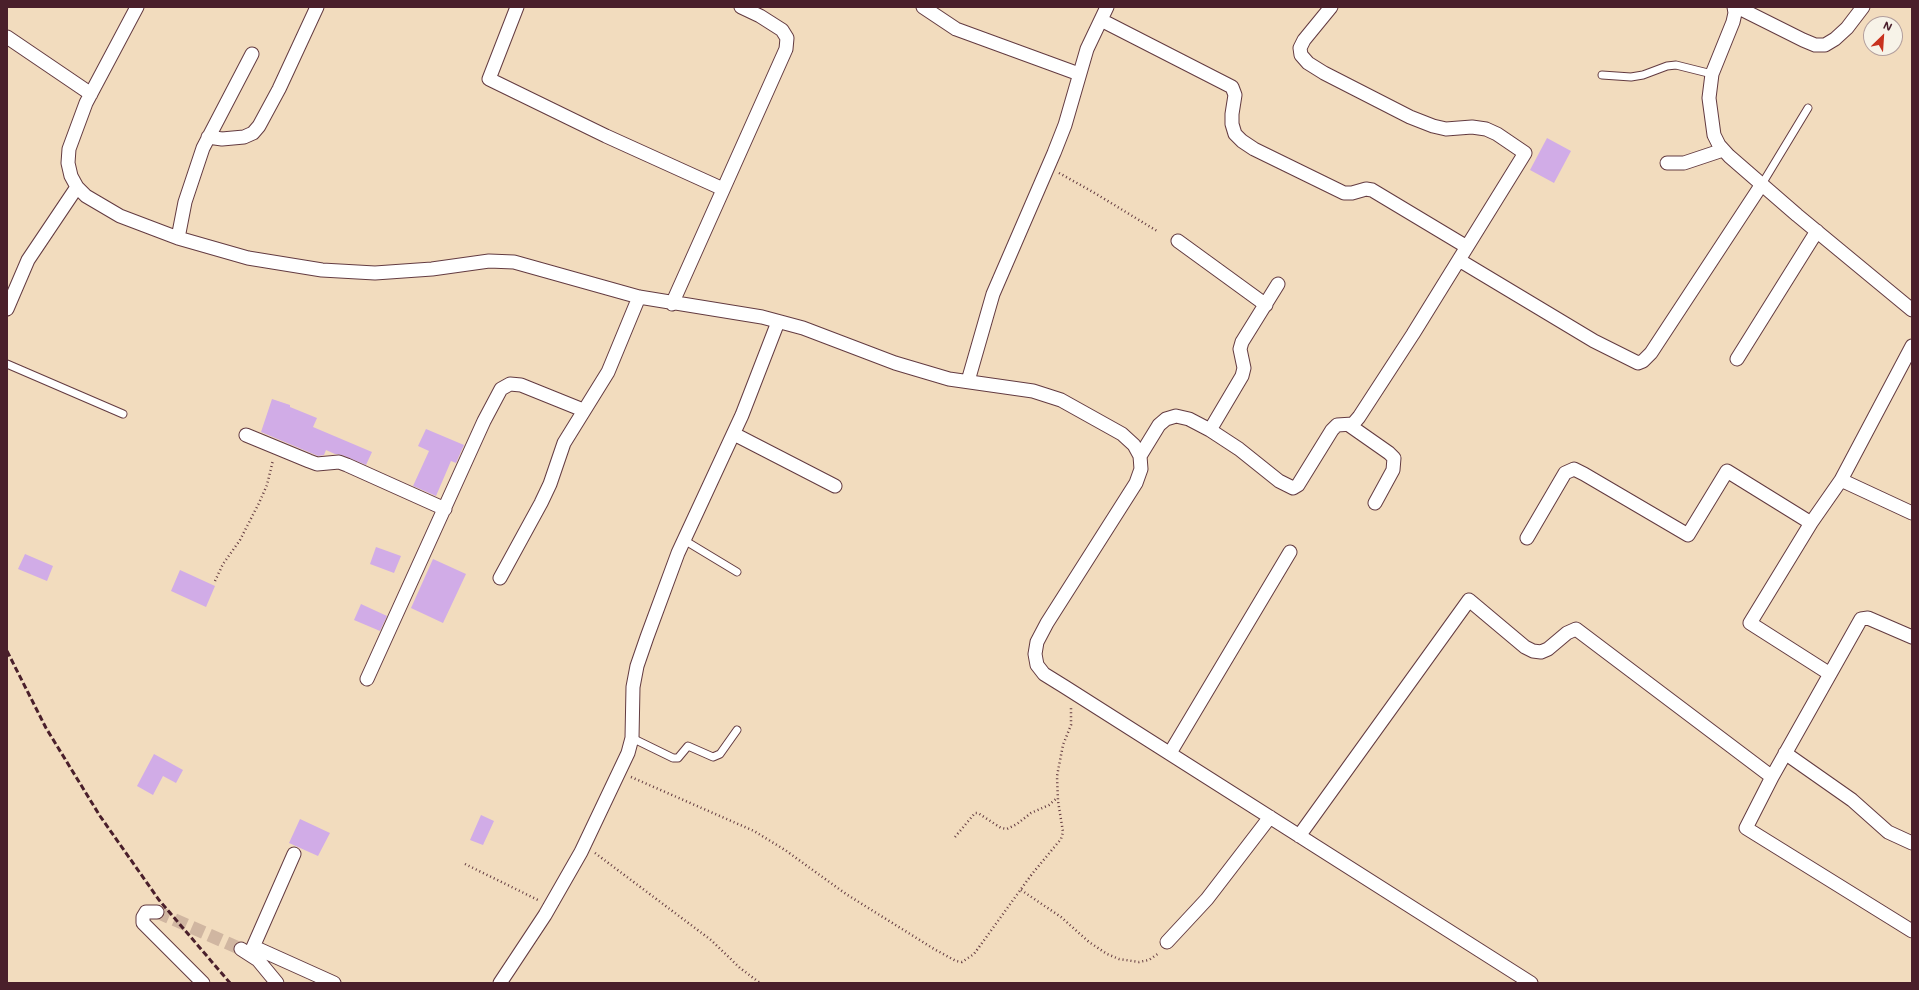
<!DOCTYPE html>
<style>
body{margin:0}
#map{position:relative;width:1919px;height:990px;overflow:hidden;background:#f2dcbe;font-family:Mali,sans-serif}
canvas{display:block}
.frame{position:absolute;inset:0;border:8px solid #4a1f2b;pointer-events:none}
.north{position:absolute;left:1863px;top:16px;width:40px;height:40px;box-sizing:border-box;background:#f7f3e8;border:1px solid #b29e9c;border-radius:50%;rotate:25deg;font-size:11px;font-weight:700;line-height:16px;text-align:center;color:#4a1f2b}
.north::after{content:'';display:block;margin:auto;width:14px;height:18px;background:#c8321e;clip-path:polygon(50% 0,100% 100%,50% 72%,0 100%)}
</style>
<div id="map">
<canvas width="1919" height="990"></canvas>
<div class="frame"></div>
<div class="north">N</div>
</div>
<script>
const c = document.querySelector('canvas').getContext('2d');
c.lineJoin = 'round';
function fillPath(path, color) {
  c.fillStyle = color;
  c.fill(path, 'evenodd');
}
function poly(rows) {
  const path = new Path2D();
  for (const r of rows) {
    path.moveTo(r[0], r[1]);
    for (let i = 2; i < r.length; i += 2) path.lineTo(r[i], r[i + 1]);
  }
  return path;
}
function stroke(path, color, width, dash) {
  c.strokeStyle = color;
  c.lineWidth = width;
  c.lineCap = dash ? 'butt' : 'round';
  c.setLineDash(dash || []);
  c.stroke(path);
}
fillPath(poly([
 [1547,138,1571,151,1554,183,1530,170],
 [272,399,290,405,290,407,317,418,313,427,372,452,366,465,342,455,335,454,326,450,324,455,318,456,261,432],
 [426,429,464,445,456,463,451,461,436,496,413,486,429,451,418,446],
 [376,547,401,556,394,573,370,564],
 [25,554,53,566,47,581,18,569],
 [433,559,466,574,443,623,411,608],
 [180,570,215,586,206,607,171,591],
 [361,604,387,616,380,631,354,620],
 [154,754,183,770,176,783,163,776,153,795,137,786],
 [481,815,494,821,483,845,470,840],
 [300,819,330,833,318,856,289,843]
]), '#d1ace7');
stroke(poly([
 [157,912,241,949]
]), '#d0b6a1', 13, [13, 6]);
const lane = poly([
 [1602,75,1631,77,1643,75,1667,66,1676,65,1712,74],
 [1762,184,1808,108],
 [7,364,123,414],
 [684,540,737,572],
 [632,738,673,758,678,758,688,746,713,757,720,754,737,730]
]);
const street = poly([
 [137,7,86,103,69,149,68,163,71,176,77,187,86,196,120,216,178,238,248,258,322,270,375,273,432,269,489,261,514,262,639,297,762,317,803,328,895,363,949,379,1033,391,1061,400,1122,434,1134,445,1140,456,1141,469,1136,483,1047,623,1037,642,1035,654,1037,665,1044,674,1065,687,1531,983],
 [517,7,489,79,606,136,723,189],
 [923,7,956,29,1079,74],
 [1734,7,1735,13,1733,22,1712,74,1709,98,1714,135,1719,145,1729,156,1797,215,1912,310],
 [1737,7,1803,40,1815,45,1825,45,1835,39,1847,28,1863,7],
 [1101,20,1232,87,1235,95,1232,114,1232,124,1235,134,1242,141,1254,149,1344,193,1352,193,1366,189,1372,190,1467,247],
 [7,37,91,94],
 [208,137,222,139,244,137,253,133,259,126,279,89,317,7],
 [1667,163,1684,163,1723,150],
 [178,238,185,202,203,148,252,54],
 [1178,241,1266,305],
 [1459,260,1594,341,1638,363,1643,361,1651,353,1762,184],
 [672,304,786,49,787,38,782,30,760,16,741,7],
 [7,309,28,260,77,187],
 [1737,359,1817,231],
 [968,381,993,294,1054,153,1065,125,1087,49,1107,7],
 [1349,425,1389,453,1394,458,1393,470,1375,503],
 [1210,430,1242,376,1244,368,1240,349,1242,342,1278,284],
 [734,434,835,486],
 [246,435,309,461,317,464,339,462,347,465,445,509],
 [1140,456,1159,425,1166,419,1176,416,1189,419,1210,430,1239,449,1279,481,1293,488,1298,485,1332,430,1337,425,1353,424,1359,417,1413,334,1525,153,1497,134,1486,129,1472,127,1446,129,1433,126,1410,117,1324,73,1308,63,1301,55,1300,48,1304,40,1331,7],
 [1841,480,1912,513],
 [1527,538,1565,473,1574,469,1584,474,1688,535,1727,471,1811,523],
 [500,578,541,503,550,484,564,443,608,372,639,297],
 [1912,637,1868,618,1861,619,1772,777,1746,828,1912,931],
 [1830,674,1750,623,1811,523,1841,480,1912,346],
 [367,679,484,421,501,389,510,384,521,385,583,410],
 [1170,753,1290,552],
 [1785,753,1852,800,1888,832,1912,843],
 [1299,836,1469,600,1525,647,1533,651,1541,652,1548,649,1567,633,1576,629,1772,777],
 [157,912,146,912,143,917,143,923,203,983],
 [1167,942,1207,899,1270,817],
 [254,947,334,983],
 [241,949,258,960,277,983],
 [250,954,294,854],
 [500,983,545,915,581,852,628,753,632,738,633,687,637,666,647,637,678,553,742,415,778,322]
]);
stroke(lane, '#633b41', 9);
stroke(street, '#633b41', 15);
stroke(poly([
 [1059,173,1093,192,1157,231],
 [215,581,223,564,240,540,259,503,267,485,273,460],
 [631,777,754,831,785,850,846,894,934,949,956,961,962,962,974,954,1032,874,1061,839,1063,832,1058,801,1057,776,1063,745,1071,725,1071,707],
 [955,837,975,813,978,813,1001,828,1007,829,1017,824,1031,813,1049,805,1057,798],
 [595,853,711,940,740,968,760,983],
 [465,864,538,900],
 [1021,890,1061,917,1089,942,1107,954,1119,959,1139,962,1149,960,1159,953]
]), '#633b41', 2.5, [1, 3]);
stroke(lane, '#fff', 7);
stroke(street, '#fff', 13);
stroke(poly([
 [7,651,46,728,100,816,159,900,230,983]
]), '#4a1f2b', 3, [6, 3]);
</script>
